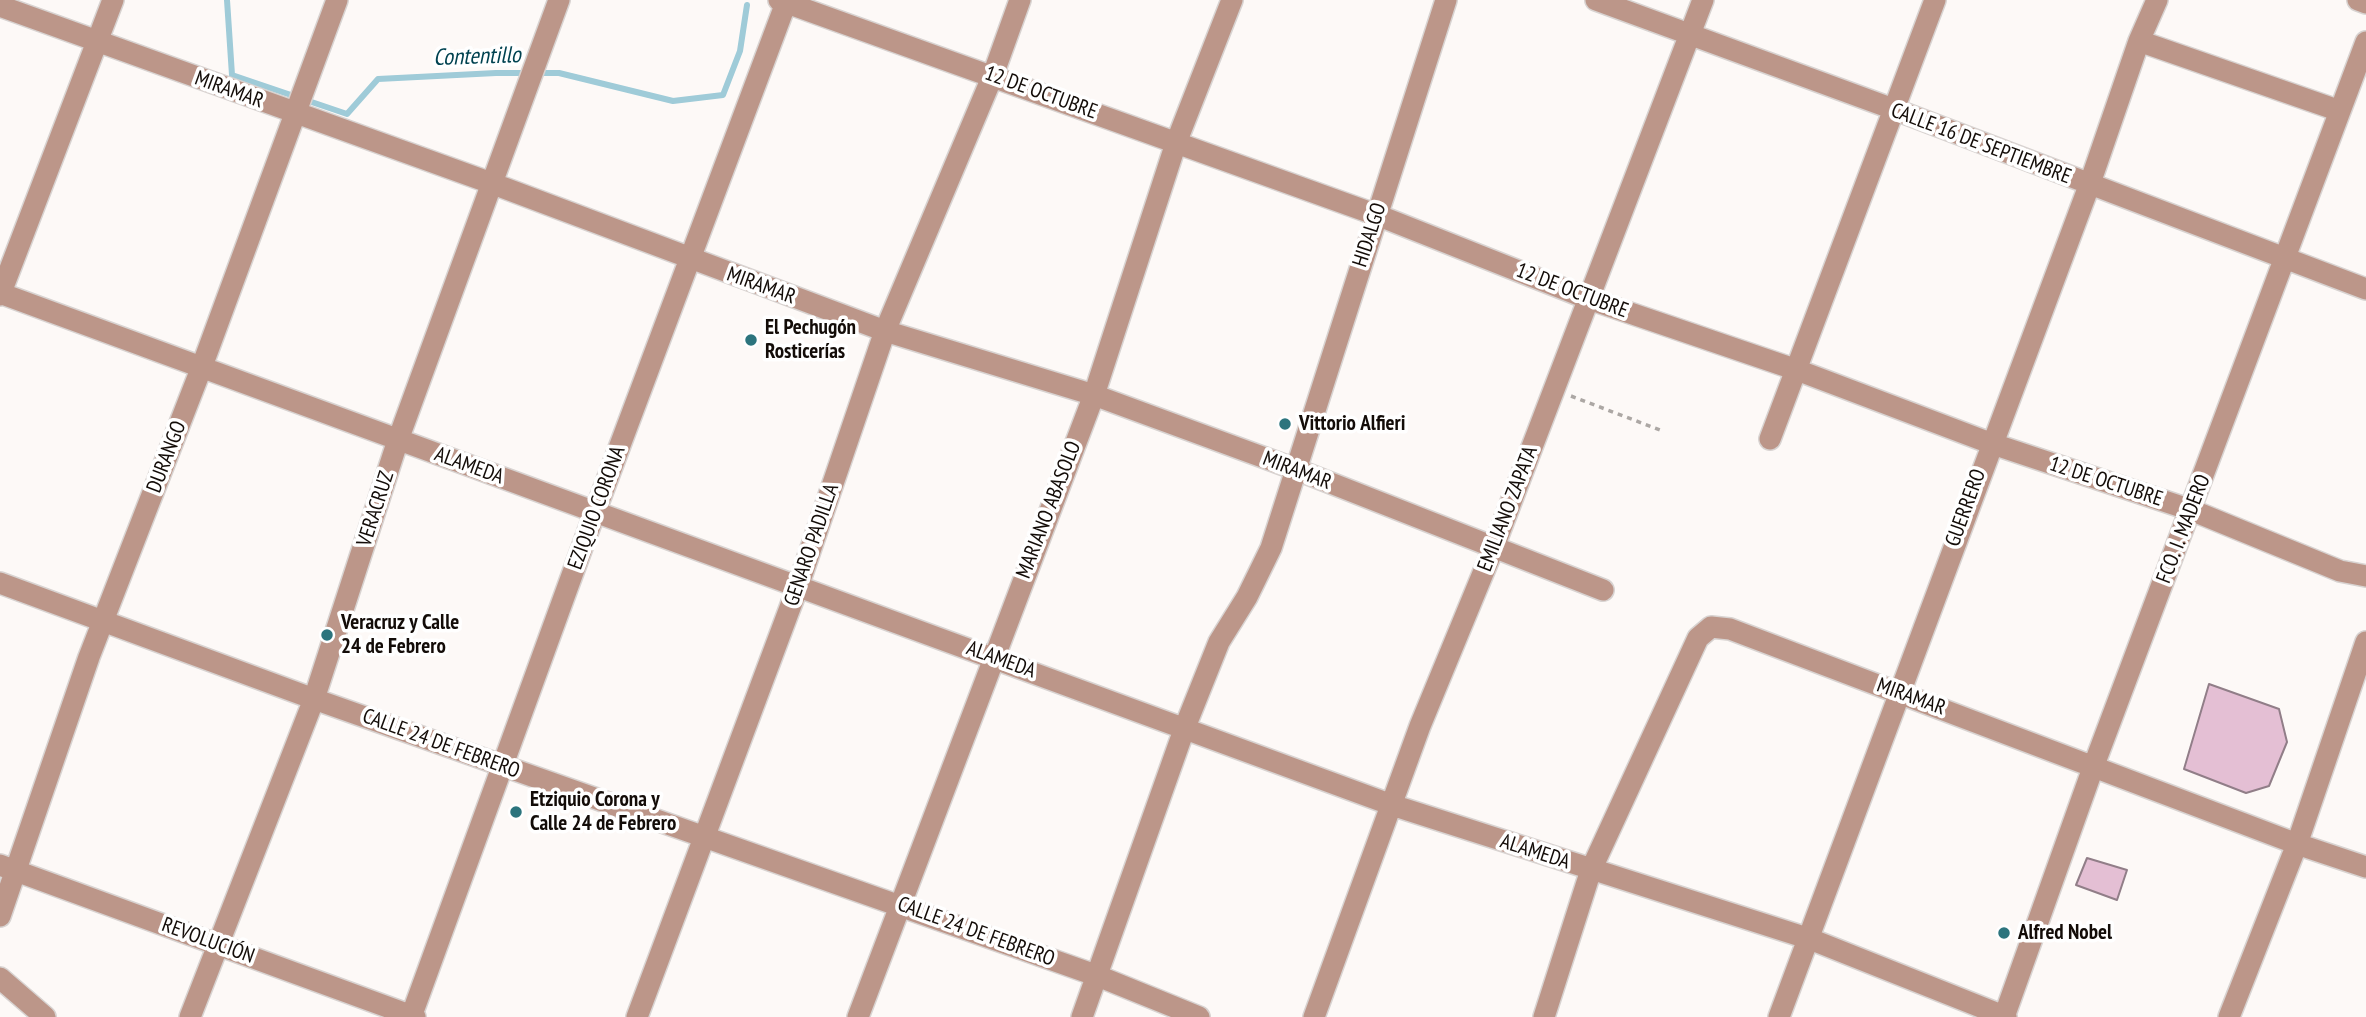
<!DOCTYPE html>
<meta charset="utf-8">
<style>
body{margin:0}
canvas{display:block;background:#fdf9f7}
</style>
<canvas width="2366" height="1017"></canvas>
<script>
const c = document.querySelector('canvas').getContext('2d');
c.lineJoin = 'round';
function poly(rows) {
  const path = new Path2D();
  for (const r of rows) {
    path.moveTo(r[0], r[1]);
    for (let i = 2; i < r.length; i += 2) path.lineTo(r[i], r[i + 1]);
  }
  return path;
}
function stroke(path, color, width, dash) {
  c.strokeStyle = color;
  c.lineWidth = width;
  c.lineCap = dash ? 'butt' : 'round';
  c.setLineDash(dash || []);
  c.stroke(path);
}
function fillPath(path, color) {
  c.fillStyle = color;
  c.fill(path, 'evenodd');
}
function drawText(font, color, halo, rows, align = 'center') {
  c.font = font + ' "PT Sans Narrow",sans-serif';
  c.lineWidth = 7;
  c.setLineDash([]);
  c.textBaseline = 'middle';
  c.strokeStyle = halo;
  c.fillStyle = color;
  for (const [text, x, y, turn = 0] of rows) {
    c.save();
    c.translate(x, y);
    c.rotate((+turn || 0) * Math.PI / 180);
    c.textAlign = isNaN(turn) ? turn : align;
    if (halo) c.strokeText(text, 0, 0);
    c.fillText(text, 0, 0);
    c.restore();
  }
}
stroke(poly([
 [227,0,232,75,347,114,378,79,496,73,559,73,673,101,723,95,740,51,747,5]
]), '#9fcbd8', 6);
const building = poly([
 [2209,684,2279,709,2287,742,2269,786,2246,793,2184,769,2209,684],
 [2087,858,2127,870,2117,900,2076,885,2087,858]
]);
fillPath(building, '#e4bfd4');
stroke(building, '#917e88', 2);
const minor = poly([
 [779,0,1377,215,1589,299,1797,370,1990,443,2191,510,2340,571,2366,576],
 [1596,0,1896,110,2366,289],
 [2358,0,2366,3],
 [0,6,491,183,885,331,1094,395,1295,469,1603,590],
 [2139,41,2340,111],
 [0,293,1392,805,1810,939,2006,1017],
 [0,295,113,0],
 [1770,439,1935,0],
 [0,583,314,699,1098,976,1199,1017],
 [0,865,415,1017],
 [0,916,89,657,201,369,337,0],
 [0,978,45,1017],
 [190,1017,314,699,398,440,559,0],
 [411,1017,595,512,787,0],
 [637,1017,797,589,885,331,993,75,1020,0],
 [858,1017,1094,395,1176,143,1232,0],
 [1082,1017,1185,727,1219,642,1247,597,1271,548,1446,0],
 [1314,1017,1420,726,1493,549,1703,0],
 [1544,1017,1591,870,1698,638,1711,627,1730,629,2297,844,2366,867],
 [1779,1017,2089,186,2139,41,2157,0],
 [2004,1017,2094,765,2366,42],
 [2229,1017,2297,844,2366,642]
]);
stroke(minor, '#d8d3d1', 24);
stroke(poly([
 [1571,396,1660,430]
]), '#aca7a4', 3.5, [5, 5]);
stroke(minor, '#bc9689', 21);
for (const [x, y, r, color] of [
 [751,340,7,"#2c747d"],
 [1285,424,7,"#2c747d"],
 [327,635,7,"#2c747d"],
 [516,812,7,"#2c747d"],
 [2004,933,7,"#2c747d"]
]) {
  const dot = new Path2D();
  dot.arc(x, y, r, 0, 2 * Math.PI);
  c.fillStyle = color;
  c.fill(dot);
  stroke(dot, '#fff', 2.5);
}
drawText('21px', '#130c08', '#fff', [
 ["MIRAMAR",229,90,20],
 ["12 DE OCTUBRE",1041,93,20],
 ["CALLE 16 DE SEPTIEMBRE",1981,144,21],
 ["HIDALGO",1370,235,-72],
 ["MIRAMAR",761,286,20],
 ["12 DE OCTUBRE",1572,291,21],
 ["DURANGO",167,457,-69],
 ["ALAMEDA",469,466,20],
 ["MIRAMAR",1297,471,21],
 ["12 DE OCTUBRE",2106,482,18],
 ["EZIQUIO CORONA",597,508,-70],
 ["GUERRERO",1966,508,-70],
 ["VERACRUZ",376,509,-72],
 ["EMILIANO ZAPATA",1508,509,-69],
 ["MARIANO ABASOLO",1049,510,-69],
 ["FCO. I. MADERO",2184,529,-69],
 ["GENARO PADILLA",812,545,-71],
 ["ALAMEDA",1001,660,20],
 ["MIRAMAR",1911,697,20],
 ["CALLE 24 DE FEBRERO",441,744,20],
 ["ALAMEDA",1535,852,18],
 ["CALLE 24 DE FEBRERO",976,932,20],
 ["REVOLUCIÓN",208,941,20]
]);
drawText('bold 21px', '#130c08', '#fff', [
 ["El Pechugón",765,328],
 ["Rosticerías",765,352],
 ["Vittorio Alfieri",1299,424],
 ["Veracruz y Calle",341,623],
 ["24 de Febrero",341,647],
 ["Etziquio Corona y",530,800],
 ["Calle 24 de Febrero",530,824],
 ["Alfred Nobel",2018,933]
], 'left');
drawText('italic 23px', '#004250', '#fff', [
 ["Contentillo",477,57,-2]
]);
</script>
